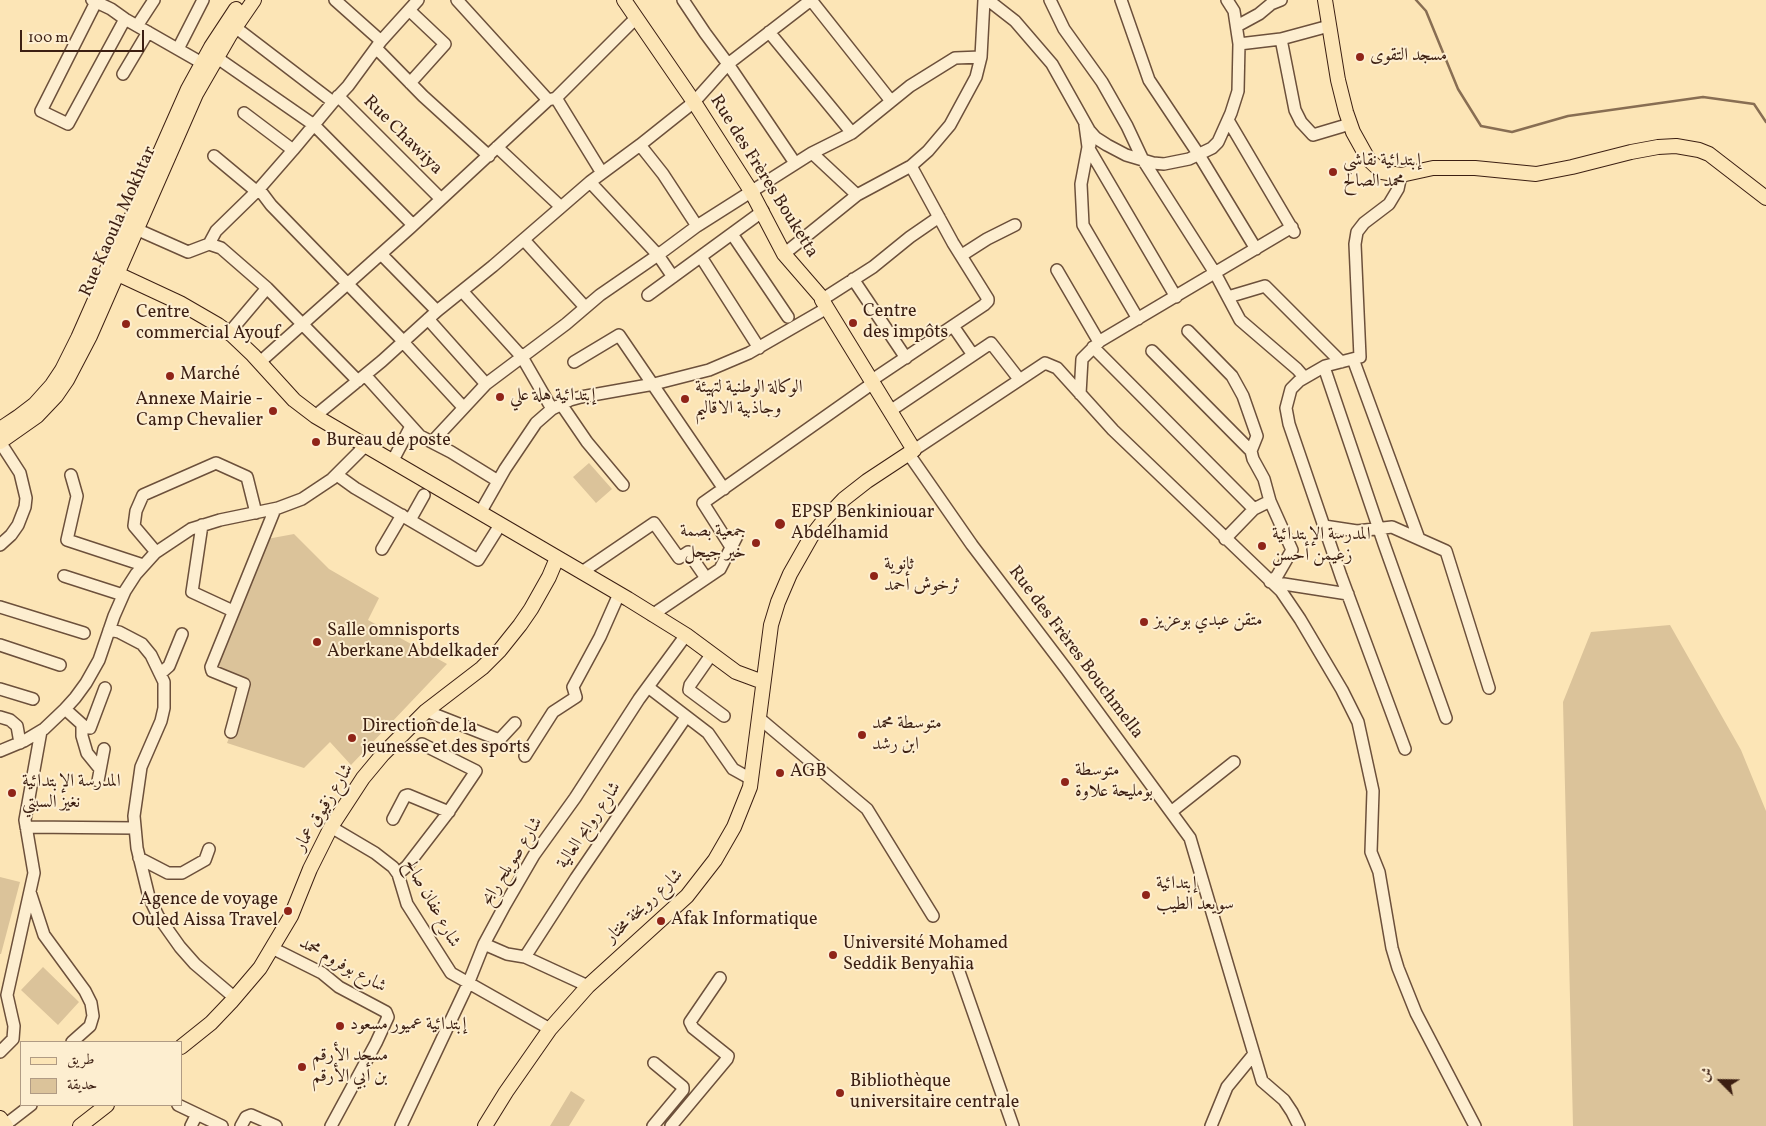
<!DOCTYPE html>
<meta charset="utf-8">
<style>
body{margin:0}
#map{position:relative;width:1766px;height:1126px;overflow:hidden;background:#fce5b6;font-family:Vollkorn,Amiri,serif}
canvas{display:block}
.legend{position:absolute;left:20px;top:1041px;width:162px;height:65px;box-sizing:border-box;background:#fdeed0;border:1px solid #b09b84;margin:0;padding:6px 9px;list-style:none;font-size:15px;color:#3c1f12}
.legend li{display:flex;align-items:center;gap:10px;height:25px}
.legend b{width:25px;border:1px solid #b09b84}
.north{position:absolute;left:1696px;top:1056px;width:50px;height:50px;-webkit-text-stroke:4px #fdeed0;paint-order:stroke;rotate:293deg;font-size:14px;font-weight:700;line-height:20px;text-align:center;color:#3c1f12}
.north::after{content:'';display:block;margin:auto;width:18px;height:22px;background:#3c1f12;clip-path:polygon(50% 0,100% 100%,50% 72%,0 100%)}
.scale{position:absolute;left:20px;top:30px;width:124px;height:22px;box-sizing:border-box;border:2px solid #3c1f12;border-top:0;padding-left:6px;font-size:15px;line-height:18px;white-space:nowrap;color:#3c1f12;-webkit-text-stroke:4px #fdeed0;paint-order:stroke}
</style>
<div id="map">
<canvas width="1766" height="1126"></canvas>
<ul class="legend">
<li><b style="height:6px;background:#fce5b6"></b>طريق</li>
<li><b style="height:14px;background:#dbc39a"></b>حديقة</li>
</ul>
<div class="north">ش</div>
<div class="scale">100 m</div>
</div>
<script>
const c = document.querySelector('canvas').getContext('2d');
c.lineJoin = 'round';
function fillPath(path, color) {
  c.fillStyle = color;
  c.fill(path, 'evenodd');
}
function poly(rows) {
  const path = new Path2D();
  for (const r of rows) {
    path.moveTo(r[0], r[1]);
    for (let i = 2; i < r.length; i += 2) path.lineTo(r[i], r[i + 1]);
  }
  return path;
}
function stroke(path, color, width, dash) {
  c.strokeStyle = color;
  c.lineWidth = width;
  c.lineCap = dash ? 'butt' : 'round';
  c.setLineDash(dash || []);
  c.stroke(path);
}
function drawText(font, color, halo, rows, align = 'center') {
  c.font = font + ' Vollkorn,Amiri,serif';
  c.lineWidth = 4;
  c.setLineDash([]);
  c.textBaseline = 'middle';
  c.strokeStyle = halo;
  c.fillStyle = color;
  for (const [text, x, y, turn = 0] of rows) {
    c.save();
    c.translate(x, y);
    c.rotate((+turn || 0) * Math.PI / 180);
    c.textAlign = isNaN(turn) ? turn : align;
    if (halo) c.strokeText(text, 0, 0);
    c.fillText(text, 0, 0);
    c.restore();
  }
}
fillPath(poly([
 [589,463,612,489,596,503,573,477],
 [294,534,329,569,379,598,368,620,447,664,351,765,330,742,304,768,227,743,250,684,215,670,267,539],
 [1670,625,1741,750,1766,811,1766,1126,1573,1126,1563,702,1591,632],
 [0,877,20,882,1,954,0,954],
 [43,967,79,1002,58,1025,21,990],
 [571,1091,585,1100,569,1126,550,1126]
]), '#dbc39a');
stroke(poly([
 [1416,0,1426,11,1458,89,1481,126,1512,132,1568,116,1703,97,1754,104,1766,122]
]), '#886e53', 2.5);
const minor = poly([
 [92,0,111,9,125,19,202,63],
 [97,0,41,111,68,124,125,19],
 [335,0,381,41],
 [457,0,548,100],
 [683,0,705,33,728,64,795,163],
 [811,0,891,101],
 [988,0,1015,21,1052,64,1089,130,1096,138,1107,145,1126,155,1153,163,1164,164,1189,159,1212,148,1218,142,1231,113,1238,91,1239,44,1234,11,1227,0],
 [1050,0,1064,29,1102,82,1127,126,1143,160,1215,273,1240,320,1297,369,1304,377],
 [1121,0,1149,80,1199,155,1256,249],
 [409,10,445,44,410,83],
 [137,26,154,0],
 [1237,26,1259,14,1271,4,1281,0],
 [235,27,333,102],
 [769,32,852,133],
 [1281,39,1295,110,1301,122,1313,135,1350,124],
 [1239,44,1281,39,1329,26],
 [376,48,423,96,489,156],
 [178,49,203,0],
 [216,57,314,125,413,225],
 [123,74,148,32],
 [338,96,441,199],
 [556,98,602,173],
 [244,113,293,150],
 [1228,120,1294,232],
 [1085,125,1088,147,1081,184,1083,225,1138,319],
 [640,145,663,174,697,226],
 [1090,145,1088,147,1176,297],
 [497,147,561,207],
 [812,153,857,195],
 [214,156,256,191],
 [1401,175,1398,189,1389,204,1364,223,1357,232,1355,244,1360,357,1325,366,1299,381,1291,389,1286,408,1289,424,1341,576,1405,749],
 [590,182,658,255,673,277],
 [259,189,271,205,404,342],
 [136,229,188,252,209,244,216,231,259,189,293,150,333,102,348,86,381,41,418,0],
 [732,234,788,317],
 [524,240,585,307],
 [209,244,221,248,267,288,358,381],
 [381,254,437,311],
 [784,254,857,195,911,166,928,151,950,125,976,77,981,57,984,0],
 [962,255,987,239,1015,225],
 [701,257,759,348],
 [1057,270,1099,342],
 [853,279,906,358],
 [462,291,522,357,552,409],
 [648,295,763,211],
 [1228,297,1265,286,1341,362],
 [823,299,873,267,910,237,939,217],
 [428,319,486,384],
 [953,326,973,355],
 [1188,331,1232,376,1243,396,1257,436,1251,451,1253,459,1264,479,1270,501,1292,550,1277,576,1270,582],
 [229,333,267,288],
 [403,342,463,407],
 [1093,347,1254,509],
 [1152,351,1251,451],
 [1353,359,1419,539],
 [260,362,410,228,548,100,556,98,636,18],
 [574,362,619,335,724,489],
 [1324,367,1384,544,1446,718],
 [365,375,420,436,451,452,498,481],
 [872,380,984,305,988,301,988,299,953,243,911,166],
 [1080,394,1082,359,1100,341,1292,227],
 [561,404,587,442,623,485],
 [890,411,991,343,1019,379],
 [315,416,382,361,437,311,493,266,590,182,640,145,694,102,728,64,811,0],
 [0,442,20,473,26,498,25,507,18,525,11,535,0,545],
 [432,442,486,384,566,324,600,295,658,255,697,226,812,153,852,133,910,86,955,58,981,57],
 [914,450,1045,363,1057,368,1113,430,1281,591,1300,619,1342,690,1358,722,1373,791,1371,852,1379,872,1392,948,1398,968,1416,1013,1475,1126],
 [908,453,972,545,1067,670,1190,838,1262,1081,1284,1100,1292,1112,1299,1126],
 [392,462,411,426],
 [71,475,77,496,67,540,143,565],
 [337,475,355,488,478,560,500,525],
 [480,513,505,469,536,423,552,409,570,400,581,397,654,384,709,370,749,353,827,308],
 [410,520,424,495],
 [202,525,192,592,233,611],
 [1324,526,1357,531,1392,527,1446,551,1489,688],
 [1225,539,1254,509,1270,501],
 [731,547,703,503,873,383],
 [382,549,402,515],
 [156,552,134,526,136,511,143,495,216,463,247,477,256,513],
 [582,572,654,523,679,558,688,552,706,578],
 [64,576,123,595],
 [1271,582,1348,594],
 [0,607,84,633],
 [652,615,720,569,737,536],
 [109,630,119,632,142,644,151,655,164,682,164,708,161,721,141,767,134,816,137,848,149,897,158,916,180,947,195,964,235,998],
 [0,645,60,665],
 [711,655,690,685,689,690,724,716],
 [161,673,169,666,182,634],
 [648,687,708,733,733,769,751,779],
 [0,689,33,699],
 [65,709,85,727,90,728,105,688],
 [426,711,497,739,501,738,515,723],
 [0,717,10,720,17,726,20,743],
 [759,718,867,809,933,916],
 [82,725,82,736,87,753,100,769],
 [231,732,244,684,212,671,211,667,275,509],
 [0,751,24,741,44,729,65,709,75,698,86,683,99,660,114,616,125,591,136,574,155,553,191,529,220,520,278,508,302,499,332,479,365,446],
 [525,756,553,712,576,697,573,687,600,637,619,594],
 [98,781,104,749],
 [1171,812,1234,762],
 [393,819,405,796,408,795,449,812],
 [26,827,135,828],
 [331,827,375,853,393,867,398,874,407,904,451,973,550,1029],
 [139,858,168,873,182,873,205,860,209,849],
 [398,874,407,866,447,814,476,771,422,744],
 [30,892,44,935,85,991,91,1003,93,1016,90,1026,72,1042],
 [484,944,507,954,525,957,588,986],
 [272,948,322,973,339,987,386,1012,388,1017,376,1043,331,1126],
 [525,957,576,878,686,717],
 [956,963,1013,1126],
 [0,1052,13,1039,14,1026,7,995,34,873,25,820,41,731],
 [178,1105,222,1126],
 [5,1125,31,1105],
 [191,1126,197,1114],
 [241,1126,246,1117,251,1115,276,1126],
 [401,1126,468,984,484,944,505,905,534,855,575,798,639,699,686,635],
 [653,1126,683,1090,683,1087,654,1063],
 [671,1126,727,1059,728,1056,693,1028,690,1022,720,978],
 [1211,1126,1227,1087,1254,1054]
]);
const major = poly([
 [1325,0,1338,80,1346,112,1353,132,1368,159,1382,172,1401,175,1433,168,1475,168,1536,174,1572,167,1631,152,1658,147,1676,146,1699,150,1709,154,1766,198],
 [107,269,180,303,218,325,232,335,253,355,294,400,315,416,628,599,686,635,736,672,763,682],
 [0,429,18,417,35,404,52,385,62,370,78,338,188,89,211,47,236,9],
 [0,442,37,416,56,396,67,380,90,336,196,94,230,35,254,0],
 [181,1047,211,1023,231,1002,260,968,291,916,310,869,331,827,363,778,383,754,426,711,482,668,500,650,520,625,531,609,549,577,557,558],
 [0,1118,6,1126],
 [80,1126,107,1105],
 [485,1126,506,1092,550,1029,588,986,687,896,715,860,734,827,750,787,771,625,778,602,790,574,811,537,824,520,844,499,867,481,914,450,822,300,823,299,784,254,751,191,694,102,624,0]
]);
stroke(minor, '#6c503b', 14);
stroke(major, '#3c1f12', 16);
stroke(minor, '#fdeed0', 11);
stroke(major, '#fce5b6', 14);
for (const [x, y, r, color] of [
 [1360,57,5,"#8f2418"],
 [1333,172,5,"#8f2418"],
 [853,323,5,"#8f2418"],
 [126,324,5,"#8f2418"],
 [170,376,5,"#8f2418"],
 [500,397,5,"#8f2418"],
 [685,399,5,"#8f2418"],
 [273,411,5,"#8f2418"],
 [316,442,5,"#8f2418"],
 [780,524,6,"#8f2418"],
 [756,543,5,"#8f2418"],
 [1262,546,5,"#8f2418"],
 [874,576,5,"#8f2418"],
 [1144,622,5,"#8f2418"],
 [317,642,5,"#8f2418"],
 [862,735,5,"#8f2418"],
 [352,738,5,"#8f2418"],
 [780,773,5,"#8f2418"],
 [1065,782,5,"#8f2418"],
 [12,793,5,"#8f2418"],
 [1146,895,5,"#8f2418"],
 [288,911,5,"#8f2418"],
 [661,921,5,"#8f2418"],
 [833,955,5,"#8f2418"],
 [340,1026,5,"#8f2418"],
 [302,1067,5,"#8f2418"],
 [840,1093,5,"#8f2418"]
]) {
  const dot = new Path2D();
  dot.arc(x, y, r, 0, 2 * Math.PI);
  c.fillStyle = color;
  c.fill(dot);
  stroke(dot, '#fdeed0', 2);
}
drawText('18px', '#3c1f12', '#fdeed0', [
 ["مسجد التقوى",1370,57],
 ["إبتدائية نقاشي",1343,162],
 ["محمد الصالح",1343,183],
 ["Centre",863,313],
 ["des impôts",863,334],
 ["Centre",136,314],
 ["commercial Ayouf",136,335],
 ["Marché",180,376],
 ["الوكالة الوطنية لتهيئة",695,389],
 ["وجاذبية الاقاليم",695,410],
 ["إبتدائية هلة علي",510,397],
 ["Annexe Mairie -",263,401,"right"],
 ["Camp Chevalier",263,422,"right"],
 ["Bureau de poste",326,442],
 ["EPSP Benkiniouar",791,514],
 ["Abdelhamid",791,535],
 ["جمعية بصمة",746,533,"right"],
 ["خير جيجل",746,554,"right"],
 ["المدرسة الإبتدائية",1272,536],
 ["زعيمن أحسن",1272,557],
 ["ثانوية",884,566],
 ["ثرخوش أحمد",884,587],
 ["متقن عبدي بوعزيز",1154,622],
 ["Salle omnisports",327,632],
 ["Aberkane Abdelkader",327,653],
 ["متوسطة محمد",872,725],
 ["ابن رشد",872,746],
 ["Direction de la",362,728],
 ["jeunesse et des sports",362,749],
 ["متوسطة",1075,772],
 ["بومليحة علاوة",1075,793],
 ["AGB",790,773],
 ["المدرسة الإبتدائية",22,783],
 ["نغيز السبتي",22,804],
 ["إبتدائية",1156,885],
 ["سويعد الطيب",1156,906],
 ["Agence de voyage",278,901,"right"],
 ["Ouled Aissa Travel",278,922,"right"],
 ["Afak Informatique",671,921],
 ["Université Mohamed",843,945],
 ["Seddik Benyahia",843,966],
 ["إبتدائية عميور مسعود",350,1026],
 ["مسجد الأرقم",312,1057],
 ["بن أبي الأرقم",312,1078],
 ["Bibliothèque",850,1083],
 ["universitaire centrale",850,1104]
], 'left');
drawText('18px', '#3c1f12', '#fdeed0', [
 ["Rue Chawiya",402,136,45],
 ["Rue des Frères Bouketta",763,177,58],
 ["Rue Kaoula Mokhtar",119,222,-66],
 ["Rue des Frères Bouchmella",1075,653,53],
 ["شارع زقيوق عمار",325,808,-59],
 ["شارع روابح العالية",590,826,-56],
 ["شارع صويلح رابح",513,862,-58],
 ["شارع عفان صالح",431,904,61],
 ["شارع رويخة مختار",645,907,-43],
 ["شارع بوفروم محمد",342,966,29]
]);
</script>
